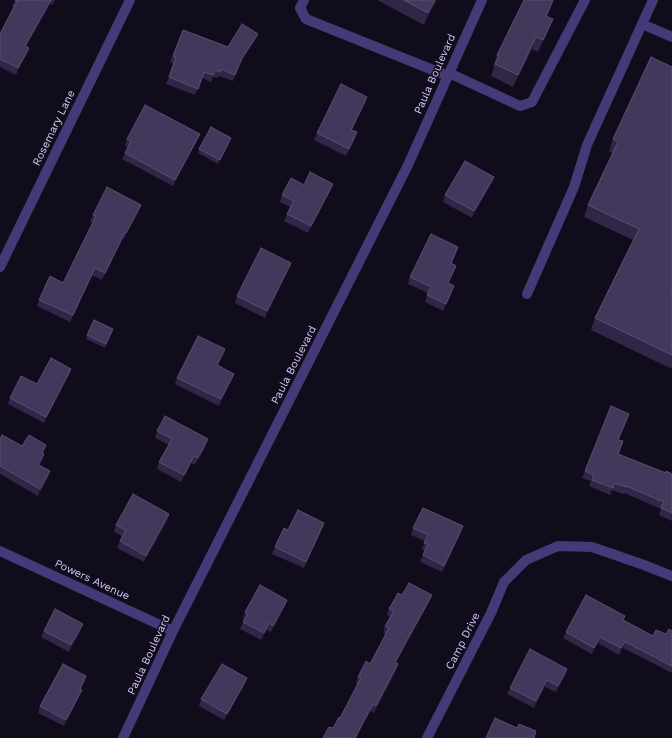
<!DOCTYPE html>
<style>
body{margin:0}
canvas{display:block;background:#100c1b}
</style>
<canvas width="672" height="738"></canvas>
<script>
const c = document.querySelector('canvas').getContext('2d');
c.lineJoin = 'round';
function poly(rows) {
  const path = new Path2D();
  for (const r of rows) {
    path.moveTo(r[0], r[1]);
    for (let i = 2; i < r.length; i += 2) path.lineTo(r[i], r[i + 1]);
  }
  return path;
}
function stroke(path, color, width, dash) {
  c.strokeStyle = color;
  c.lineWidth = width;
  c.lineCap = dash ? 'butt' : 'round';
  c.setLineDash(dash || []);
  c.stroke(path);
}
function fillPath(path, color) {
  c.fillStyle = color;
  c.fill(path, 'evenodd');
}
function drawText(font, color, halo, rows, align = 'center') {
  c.font = font + ' "Work Sans",sans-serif';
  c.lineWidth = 3;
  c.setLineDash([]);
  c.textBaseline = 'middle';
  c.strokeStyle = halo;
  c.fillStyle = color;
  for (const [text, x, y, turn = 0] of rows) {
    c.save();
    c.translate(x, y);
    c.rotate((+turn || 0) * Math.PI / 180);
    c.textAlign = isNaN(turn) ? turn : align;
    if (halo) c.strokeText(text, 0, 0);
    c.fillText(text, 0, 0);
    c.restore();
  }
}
stroke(poly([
 [304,0,300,8,306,19,448,76],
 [642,24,672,37],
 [449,73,520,106,532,102,585,0],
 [0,267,130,0],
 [527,294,574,187,587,145,653,0],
 [0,551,173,631],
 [123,738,173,631,408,165,482,0],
 [427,738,491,613,504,582,526,560,558,546,592,547,644,565,672,576]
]), '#453977', 10);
fillPath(poly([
 [15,0,55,0,52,5,50,4,26,47,29,48,26,55,16,75,0,67,0,34,14,7,12,7],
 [377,0,437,0,424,25],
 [524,0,554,0,547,16,553,19,548,31,538,52,532,49,513,87,491,76,494,68,493,67,497,55],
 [183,30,228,47,258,34,255,40,240,64,233,81,219,76,218,78,213,77,211,82,202,78,195,95,166,84,174,64,170,62],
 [672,67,672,369,591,330,595,318,633,240,584,217,588,205,613,153,609,152,613,139],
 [367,97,365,104,352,130,355,139,346,156,314,140,317,133],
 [231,138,218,164,198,153,199,149],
 [127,139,197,140,173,186,122,159,128,147,125,146],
 [494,177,491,184,472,218,443,202,445,195],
 [333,184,330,191,308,233,284,221,290,207,280,202,282,195,304,185],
 [141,205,138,212,124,239,123,239,102,280,92,275,70,322,37,306,39,300,63,283,93,223,90,221,93,215],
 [456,254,451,263,453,272,448,283,454,286,443,311,425,302,428,293,408,284,410,277],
 [291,263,289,269,265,318,235,303,237,296],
 [113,329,105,348,86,339,87,335],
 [225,349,218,366,234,374,231,380,219,406,175,384,177,378],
 [71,369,69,375,44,423,8,404,10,398,37,384],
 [157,431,206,446,195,465,191,463,181,482,157,469,159,462,169,445,155,438],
 [0,439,44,452,43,453,42,461,40,465,50,471,48,478,38,496,0,474],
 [618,440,618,454,666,473,672,474,672,521,659,515,661,509,624,493,623,494,612,490,610,495,589,486,591,481,582,478,585,471],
 [169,514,167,521,144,562,117,548,122,536,114,532,116,525],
 [324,523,322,529,304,568,272,554,275,547,288,530],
 [413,528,461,533,442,572,420,562,425,551,422,549,425,541,411,535],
 [402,595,432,595,429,602,396,663,396,671,374,713,370,711,356,738,323,738,333,728,340,718,357,685,356,684,358,677,370,664,386,634,383,633,385,626,390,617,387,615,389,609],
 [287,600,285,607,271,632,267,630,261,640,240,629,244,620,243,619,245,612],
 [623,620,653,636,666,634,672,631,672,673,623,648,619,655,598,643,592,654,563,638,566,632],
 [81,630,69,652,41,637,44,631],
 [567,669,565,676,556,692,545,687,534,708,507,694,510,688],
 [86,676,81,689,82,690,64,726,38,713,40,706],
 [245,685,224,720,199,706,201,699]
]), '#312548');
fillPath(poly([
 [51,0,50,4,23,53,25,46],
 [435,0,437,0,424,25,428,13],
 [553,0,551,8,541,28,546,16],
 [553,19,548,31,538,52,543,40],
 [258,34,255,40,240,64,233,81,242,58],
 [536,37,532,49,513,87,518,75],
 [29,48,26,55,16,75,18,68],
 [367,97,365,104,349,136,351,130],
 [357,132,355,139,346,156,349,149],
 [200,134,197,140,173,186,175,180],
 [231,138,230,142,218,164],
 [494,177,491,184,472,218,474,211],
 [333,184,330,191,308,233,311,226],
 [141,205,138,212,124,239,126,233],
 [125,232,123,239,102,280,105,273],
 [291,263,289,269,265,318,267,311],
 [95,268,92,275,70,322,73,315],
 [454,286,452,292,443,311,446,304],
 [225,349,223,356,215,372,217,365],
 [71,369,69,375,44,423,46,417],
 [234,374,231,380,219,406,221,399],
 [208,439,206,446,195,465,198,458],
 [44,454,42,461,36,471,38,465],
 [194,456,191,463,181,482,184,475],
 [50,471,48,478,38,496,40,489],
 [169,514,167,521,144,562,146,556],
 [324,523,322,529,304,568,306,562],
 [463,526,461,533,442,572,444,566],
 [432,595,429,602,392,669,395,662],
 [287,600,285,607,271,632,273,626],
 [269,623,267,630,261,640,264,633],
 [83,624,81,630,69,652,71,645],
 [600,637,598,643,592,654,594,648],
 [625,642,623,648,619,655,621,648],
 [398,664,396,671,374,713,376,706],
 [567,669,565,676,556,692,558,686],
 [86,676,84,683,78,695,80,689],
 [247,678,245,685,224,720,227,714],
 [547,680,545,687,534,708,536,701],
 [82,690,64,726,66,720],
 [373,704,370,711,356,738,355,738]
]), '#1d142e');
const building = poly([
 [15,0,51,0,25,46,29,48,18,68,0,59,0,34,17,1,15,0],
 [404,0,435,0,428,13,404,0],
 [524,0,553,0,546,16,553,19,543,40,536,37,518,75,495,64,499,56,497,55,524,0],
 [242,24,258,34,242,58,235,75,221,69,220,72,215,70,213,75,204,72,198,89,169,77,176,57,173,56,183,30,228,47,242,24],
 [651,57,672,67,672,289,671,291,672,291,672,355,595,318,639,229,588,205,618,142,613,139,651,57],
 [341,84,367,97,351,130,357,132,349,149,317,133,341,84],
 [145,105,200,134,175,180,125,153,131,141,127,139,145,105],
 [211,127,231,138,220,160,199,149,211,127],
 [465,161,494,177,474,211,445,195,465,161],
 [310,172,333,184,311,226,287,214,294,201,282,195,291,178,304,185,310,172],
 [107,187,141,205,126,233,125,232,105,273,95,268,73,315,39,300,50,276,63,283,96,216,93,215,107,187],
 [431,234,458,247,451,263,456,266,448,283,454,286,446,304,427,295,431,287,410,277,431,234],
 [261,248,291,263,267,311,237,296,261,248],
 [94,320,113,329,106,344,87,335,94,320],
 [198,336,225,349,217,365,234,374,221,399,177,378,198,336],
 [51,358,71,369,46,417,10,398,21,376,37,384,51,358],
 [611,406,629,414,618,440,623,441,618,454,666,473,666,471,672,474,672,513,661,508,664,502,626,486,626,487,615,483,613,488,592,480,594,475,585,471,611,406],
 [165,416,208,439,198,458,194,456,184,475,159,462,172,439,157,431,165,416],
 [2,435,22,446,29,435,46,445,42,453,44,454,38,465,50,471,40,489,0,466,0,439,2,435],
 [133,494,169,514,146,556,120,541,126,530,116,525,133,494],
 [423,508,463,526,444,566,423,555,428,544,424,543,428,535,413,528,423,508],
 [298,510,324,523,306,562,275,547,284,528,288,530,298,510],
 [409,583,432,595,395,662,398,664,376,706,373,704,355,738,323,738,329,727,333,728,339,717,340,718,361,678,358,677,366,661,370,664,389,628,385,626,394,611,389,609,398,593,402,595,409,583],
 [260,585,287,600,273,626,269,623,264,633,243,622,248,614,245,612,260,585],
 [586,595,625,616,623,620,653,636,656,630,666,634,669,629,672,631,672,666,625,642,621,648,600,637,594,648,566,632,586,595],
 [55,609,83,624,71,645,44,631,55,609],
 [530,649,567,669,558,686,547,680,536,701,510,688,530,649],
 [63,664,86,676,80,689,82,690,66,720,40,706,63,664],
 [222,664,247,678,227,714,201,699,222,664],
 [495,718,517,728,519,724,536,731,534,738,486,738,495,718]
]);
fillPath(building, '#43375b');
stroke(building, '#5a4e74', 1);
drawText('11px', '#d6c8fc', '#100c1b', [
 ["Paula Boulevard",435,74,-66],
 ["Rosemary Lane",54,128,-64],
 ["Paula Boulevard",294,365,-63],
 ["Powers Avenue",92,580,25],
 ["Camp Drive",463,641,-63],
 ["Paula Boulevard",149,655,-65]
]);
</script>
